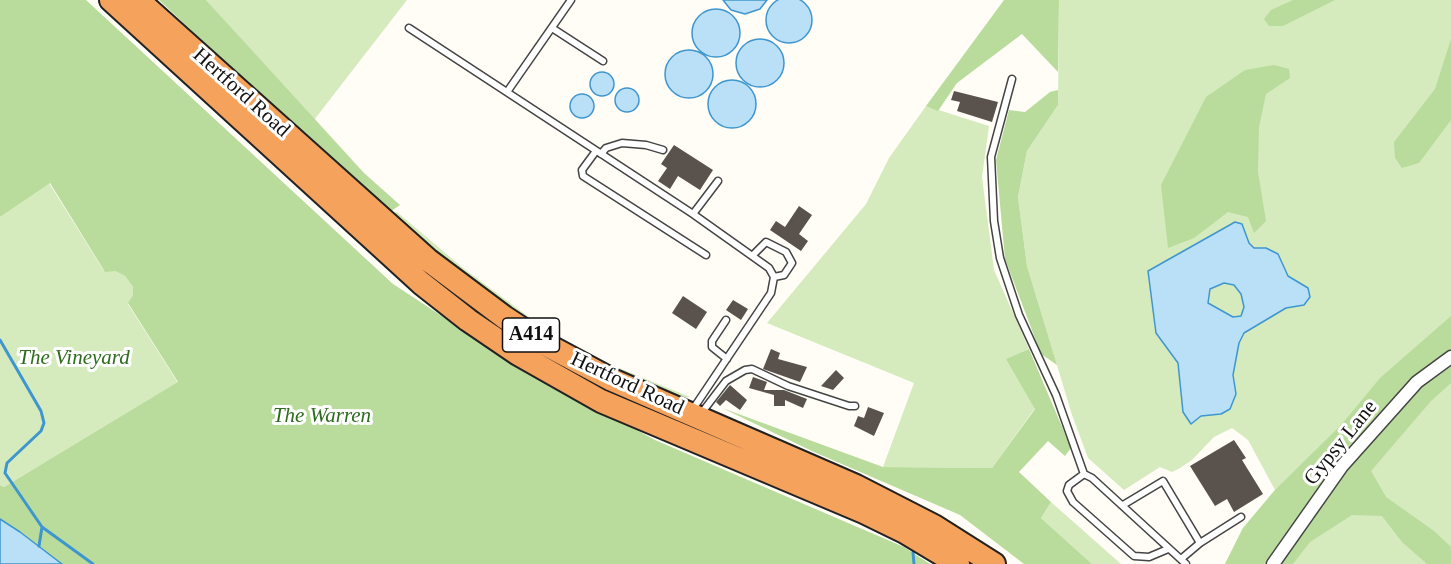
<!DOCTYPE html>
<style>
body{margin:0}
canvas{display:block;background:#fffdf5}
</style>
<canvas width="1451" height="564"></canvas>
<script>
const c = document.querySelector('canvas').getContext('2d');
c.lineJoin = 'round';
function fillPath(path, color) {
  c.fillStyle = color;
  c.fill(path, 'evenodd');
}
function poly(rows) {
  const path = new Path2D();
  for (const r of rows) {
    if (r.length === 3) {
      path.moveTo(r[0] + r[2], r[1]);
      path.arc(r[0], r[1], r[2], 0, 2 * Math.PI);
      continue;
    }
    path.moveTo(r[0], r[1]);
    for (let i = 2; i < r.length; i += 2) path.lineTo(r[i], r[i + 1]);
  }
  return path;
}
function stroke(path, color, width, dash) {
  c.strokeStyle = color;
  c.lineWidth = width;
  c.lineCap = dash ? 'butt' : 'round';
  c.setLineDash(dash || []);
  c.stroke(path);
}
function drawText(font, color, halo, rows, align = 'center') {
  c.font = font + ' Georgia,serif';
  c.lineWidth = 6;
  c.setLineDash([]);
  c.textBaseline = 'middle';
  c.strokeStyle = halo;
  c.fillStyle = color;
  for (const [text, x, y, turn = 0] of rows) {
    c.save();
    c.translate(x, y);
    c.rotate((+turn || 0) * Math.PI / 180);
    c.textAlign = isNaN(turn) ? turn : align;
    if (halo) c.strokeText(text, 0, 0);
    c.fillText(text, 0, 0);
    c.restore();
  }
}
fillPath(poly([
 [206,0,407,0,314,120],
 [1059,0,1451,0,1451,564,1225,564,1243,528,1275,490,1248,440,1232,428,1214,437,1192,460,1180,468,1172,472,1160,467,1124,490,1088,458,1072,415,1027,266,1018,197,1027,151,1058,105],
 [926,106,989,126,982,177,994,270,1029,349,1007,359,1035,408,992,468,883,467,914,383,767,323,866,204,889,158],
 [49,183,104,271,115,271,125,276,133,287,133,295,128,304,178,383,4,487,0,485,0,217],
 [397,212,463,268,556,337,614,366,690,397,683,398,653,386,586,357,469,283,387,214],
 [1051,502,1121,564,1092,564,1041,518]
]), '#d5ebbd');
fillPath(poly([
 [0,0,86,0,393,284,512,362,655,440,904,547,930,564,62,564,0,519,0,485,4,487,178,382,128,303,133,295,133,287,125,276,115,271,105,272,50,183,0,217],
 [159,0,206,0,364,173,400,205,387,214],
 [1004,0,1059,0,1058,72,1022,34,957,83,938,111,926,106],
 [1293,0,1335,0,1283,26,1269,26,1264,19,1271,10],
 [1451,39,1451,120,1419,163,1402,168,1395,158,1394,142,1435,89],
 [1274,65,1289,69,1290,78,1266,94,1259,127,1258,172,1266,221,1254,233,1248,217,1228,212,1194,238,1168,248,1161,185,1206,97,1245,70],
 [1058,90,1058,105,1027,151,1018,197,1027,266,1057,365,1041,354,1005,259,996,160,1009,110,1025,112,1050,92],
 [1451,316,1451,349,1409,384,1346,449,1264,564,1225,564,1243,528,1275,490,1342,424,1380,378],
 [1029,349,1071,448,1065,456,1048,441,1019,472,1051,502,1041,518,1092,564,1024,564,960,515,814,452,722,408,883,467,992,468,1035,409,1006,359],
 [1451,363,1451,383,1431,401,1371,471,1386,497,1434,531,1451,547,1451,564,1427,564,1402,542,1382,516,1352,515,1310,542,1293,564,1279,564,1303,534,1337,481,1382,427,1415,391]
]), '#b9dc9c');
const water = poly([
 [789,20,23],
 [723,0,767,0,760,9,745,14,731,10,723,0],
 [716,33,24],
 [760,63,24],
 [689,74,24],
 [602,84,12],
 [732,104,24],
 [627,100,12],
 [582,106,12],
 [1235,222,1242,224,1249,243,1254,248,1266,248,1278,254,1288,276,1308,288,1310,297,1304,305,1286,308,1244,333,1239,343,1233,375,1236,394,1230,409,1221,414,1201,416,1191,424,1183,412,1178,363,1156,333,1148,271,1235,222],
 [1224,283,1234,285,1241,294,1244,307,1241,316,1233,317,1208,303,1210,289,1224,283],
 [0,519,20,532,62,564,0,564,0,519]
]);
fillPath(water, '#b9e0f7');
stroke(water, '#3f96cf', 1.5);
stroke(poly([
 [0,340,41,411,44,423,41,431,7,463,5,473,42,527,93,564],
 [39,546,42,527],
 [913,552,914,564]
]), '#3f96cf', 3);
fillPath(poly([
 [954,91,998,102,992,122,957,111,960,102,951,100],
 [674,145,713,170,700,190,678,176,670,189,658,181,667,168,661,164],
 [799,206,812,215,799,234,808,241,801,251,770,230,776,221,785,227],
 [683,296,707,312,696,329,672,313],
 [733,300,748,309,741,320,726,310],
 [771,349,780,353,778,359,807,367,800,382,763,369],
 [836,370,844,378,833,390,821,386],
 [753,377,767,382,764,390,784,390,807,399,803,408,785,400,785,406,774,406,774,395,749,388],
 [730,385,747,400,740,410,726,400,720,406,716,402],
 [868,407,884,413,874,436,854,426,858,416,864,418],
 [1234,440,1246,458,1242,460,1263,494,1234,512,1227,499,1215,506,1190,466]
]), '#5a524d');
const lane = poly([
 [409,28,693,214,769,268,774,277,771,293,693,409],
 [552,28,603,61],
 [1012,79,991,157,994,221,1000,258,1019,315,1056,395,1084,474],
 [507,92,571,0],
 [596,151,582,170,583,176,706,255],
 [601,154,606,148,622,143,646,145,663,150],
 [693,214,718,181],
 [753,255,766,242,786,252,792,263,784,275,774,277],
 [726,320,712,341,712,347,727,359],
 [700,415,726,381,745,370,752,369,788,386,849,406,855,406],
 [1123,505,1163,481,1200,543],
 [1168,549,1149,557,1134,556,1073,502,1067,491,1069,485,1084,474,1092,478,1186,564],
 [1181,559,1200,543,1241,517]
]);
const street = poly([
 [1273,564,1342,466,1417,382,1451,357]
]);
const highway = poly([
 [111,0,421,283,468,320,518,354,601,401,864,512,905,532,958,564],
 [138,0,428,260,504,317,545,344,612,380,856,486,934,526,994,564]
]);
stroke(lane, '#444', 9);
stroke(street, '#444', 15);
stroke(highway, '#222', 26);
stroke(lane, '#fff', 6);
stroke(street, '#fff', 12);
stroke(highway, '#f5a25d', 22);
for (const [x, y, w] of [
 [531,335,57]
]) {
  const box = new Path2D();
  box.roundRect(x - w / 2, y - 17, w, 34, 4.5);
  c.fillStyle = '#fff';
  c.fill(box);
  stroke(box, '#111', 1.5);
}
drawText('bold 20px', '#111', null, [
 ["A414",531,335]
]);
drawText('21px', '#111', '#fff', [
 ["Hertford Road",241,93,42],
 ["Hertford Road",627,384,25],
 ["Gypsy Lane",1341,443,-51]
]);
drawText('italic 21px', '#2f6b1f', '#fff', [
 ["The Vineyard",74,358],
 ["The Warren",322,416]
]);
</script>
